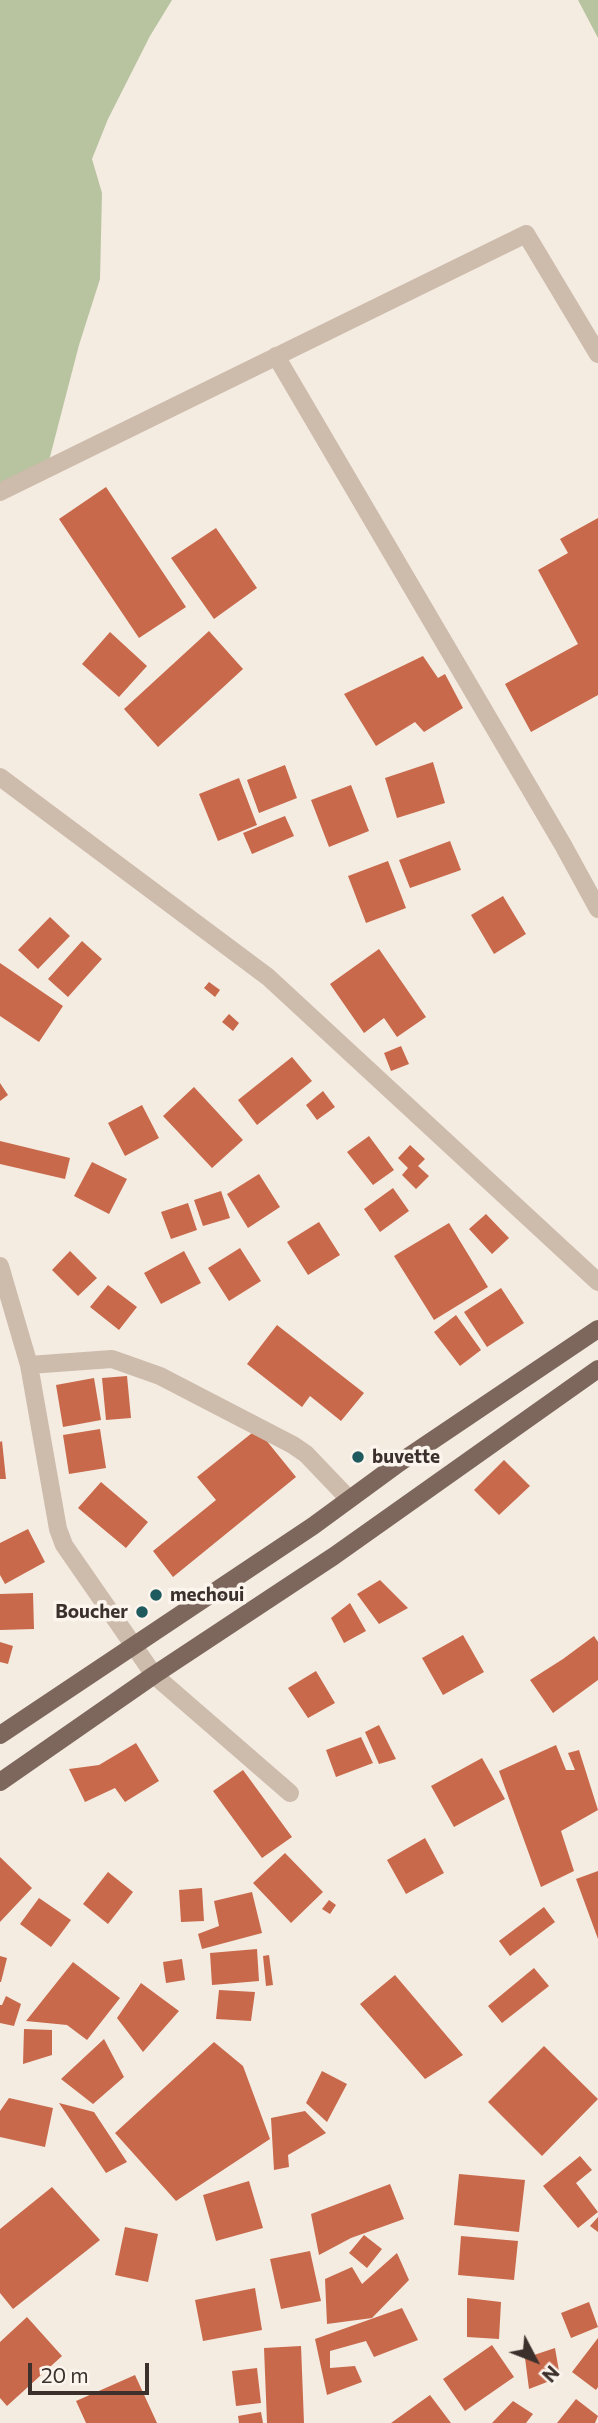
<!DOCTYPE html>
<style>
body{margin:0}
#map{position:relative;width:598px;height:2423px;overflow:hidden;background:#f4ebe1;font-family:Commissioner,sans-serif}
canvas{display:block}
.north{position:absolute;left:500px;top:2325px;width:70px;height:70px;-webkit-text-stroke:5px #fbf5ee;paint-order:stroke;rotate:132deg;font-size:19px;font-weight:700;line-height:28px;text-align:center;color:#3b302b}
.north::after{content:'';display:block;margin:auto;width:24px;height:32px;background:#3b302b;clip-path:polygon(50% 0,100% 100%,50% 72%,0 100%)}
.scale{position:absolute;left:28px;top:2363px;width:121px;height:32px;box-sizing:border-box;border:4px solid #3b302b;border-top:0;padding-left:9px;font-size:21px;line-height:24px;white-space:nowrap;color:#3b302b;-webkit-text-stroke:5px #fbf5ee;paint-order:stroke}
</style>
<div id="map">
<canvas width="598" height="2423"></canvas>
<div class="north">N</div>
<div class="scale">20 m</div>
</div>
<script>
const c = document.querySelector('canvas').getContext('2d');
c.lineJoin = 'round';
function fillPath(path, color) {
  c.fillStyle = color;
  c.fill(path, 'evenodd');
}
function poly(rows) {
  const path = new Path2D();
  for (const r of rows) {
    path.moveTo(r[0], r[1]);
    for (let i = 2; i < r.length; i += 2) path.lineTo(r[i], r[i + 1]);
  }
  return path;
}
function stroke(path, color, width, dash) {
  c.strokeStyle = color;
  c.lineWidth = width;
  c.lineCap = dash ? 'butt' : 'round';
  c.setLineDash(dash || []);
  c.stroke(path);
}
function drawText(font, color, halo, rows, align = 'center') {
  c.font = font + ' Commissioner,sans-serif';
  c.lineWidth = 7;
  c.setLineDash([]);
  c.textBaseline = 'middle';
  c.strokeStyle = halo;
  c.fillStyle = color;
  for (const [text, x, y, turn = 0] of rows) {
    c.save();
    c.translate(x, y);
    c.rotate((+turn || 0) * Math.PI / 180);
    c.textAlign = isNaN(turn) ? turn : align;
    if (halo) c.strokeText(text, 0, 0);
    c.fillText(text, 0, 0);
    c.restore();
  }
}
fillPath(poly([
 [0,0,172,0,150,36,108,119,92,159,102,193,100,279,79,345,45,476,0,500],
 [578,0,598,0,598,38]
]), '#b8c4a0');
fillPath(poly([
 [106,487,186,607,139,638,59,519],
 [598,518,598,695,531,732,505,684,578,644,538,570,568,553,560,539],
 [216,528,257,588,214,619,171,558],
 [209,631,243,669,158,747,124,709],
 [110,632,147,666,119,697,82,664],
 [423,656,438,678,445,674,463,708,424,732,415,722,376,746,344,694],
 [433,762,445,803,397,818,385,778],
 [285,765,297,798,259,813,247,780],
 [239,778,257,825,218,841,199,794],
 [351,785,369,831,329,847,311,800],
 [285,816,294,836,252,854,243,833],
 [450,841,461,870,410,888,399,860],
 [388,861,406,908,366,923,348,876],
 [503,896,526,934,494,954,471,915],
 [50,917,70,936,38,969,18,950],
 [82,941,102,959,68,997,48,979],
 [379,949,426,1017,397,1037,384,1018,364,1033,330,984],
 [0,963,63,1006,39,1042,0,1016],
 [209,982,220,990,215,997,204,988],
 [229,1014,239,1023,233,1031,222,1022],
 [401,1046,409,1064,391,1071,384,1053],
 [292,1057,312,1081,257,1125,238,1100],
 [0,1083,8,1095,0,1101],
 [194,1087,243,1140,212,1168,163,1116],
 [323,1091,335,1107,317,1120,306,1105],
 [142,1105,159,1138,125,1156,108,1123],
 [369,1136,394,1170,373,1185,347,1152],
 [0,1141,70,1158,65,1179,0,1164],
 [410,1145,425,1159,418,1166,429,1176,416,1189,402,1175,408,1168,398,1158],
 [92,1162,127,1179,109,1214,74,1196],
 [259,1174,280,1207,248,1228,227,1194],
 [393,1188,409,1211,380,1232,364,1209],
 [221,1191,230,1218,203,1226,194,1200],
 [188,1203,197,1230,171,1239,161,1212],
 [486,1214,509,1238,492,1254,469,1229],
 [319,1222,340,1255,308,1275,287,1242],
 [449,1223,488,1287,434,1320,394,1256],
 [240,1248,261,1281,229,1301,208,1268],
 [70,1251,97,1278,78,1296,52,1270],
 [184,1251,201,1283,161,1304,144,1273],
 [108,1285,137,1307,119,1330,90,1307],
 [501,1288,524,1323,487,1347,464,1312],
 [456,1315,481,1350,460,1366,434,1332],
 [277,1325,364,1393,341,1421,310,1396,302,1407,247,1364],
 [127,1376,131,1418,106,1420,102,1378],
 [94,1378,101,1420,63,1427,56,1385],
 [100,1429,106,1468,69,1474,63,1435],
 [257,1429,296,1477,173,1577,153,1551,216,1500,197,1477],
 [2,1441,6,1479,0,1479,0,1442],
 [504,1460,530,1486,499,1515,474,1490],
 [101,1482,148,1522,126,1548,78,1508],
 [28,1529,45,1562,5,1584,0,1575,0,1543],
 [380,1580,408,1608,379,1624,357,1594],
 [33,1593,34,1629,0,1630,0,1594],
 [350,1603,366,1631,344,1643,331,1618],
 [463,1635,484,1672,443,1695,422,1658],
 [594,1636,598,1642,598,1680,553,1713,530,1680,563,1659],
 [0,1642,13,1646,8,1664,0,1662],
 [316,1671,335,1703,308,1718,288,1688],
 [379,1725,396,1759,379,1764,365,1732],
 [361,1737,373,1763,336,1777,326,1750],
 [136,1743,159,1781,125,1802,115,1788,85,1802,69,1769,99,1765],
 [556,1745,566,1770,575,1770,568,1753,579,1750,598,1810,561,1831,574,1871,541,1887,499,1771],
 [482,1758,505,1799,454,1827,431,1786],
 [243,1770,292,1837,262,1858,213,1791],
 [425,1838,444,1873,406,1894,387,1860],
 [285,1853,323,1892,291,1923,253,1883],
 [0,1857,32,1888,0,1922],
 [598,1871,598,1939,576,1879],
 [108,1872,133,1892,108,1924,83,1904],
 [202,1888,204,1921,181,1922,179,1890],
 [252,1892,262,1933,202,1949,198,1934,219,1926,214,1901],
 [39,1898,71,1920,51,1947,20,1924],
 [329,1900,336,1905,330,1914,322,1909],
 [544,1907,555,1922,510,1956,499,1941],
 [257,1949,259,1981,212,1985,210,1953],
 [269,1955,273,1985,266,1986,263,1956],
 [0,1956,7,1958,1,1982,0,1982],
 [182,1959,185,1980,166,1983,163,1962],
 [73,1962,120,1998,87,2040,67,2025,26,2021],
 [534,1968,549,1986,502,2023,488,2006],
 [395,1975,463,2055,425,2079,360,2004],
 [141,1983,179,2011,143,2052,117,2018],
 [219,1990,255,1992,251,2021,216,2019],
 [6,1996,21,2004,14,2026,0,2023,0,2005,2,2005],
 [24,2029,52,2030,52,2055,23,2064],
 [104,2039,124,2077,93,2104,61,2079],
 [214,2042,243,2066,270,2139,176,2201,115,2133],
 [544,2046,598,2099,542,2156,488,2102],
 [322,2071,347,2084,327,2122,306,2103],
 [9,2098,53,2108,45,2147,0,2137,0,2111],
 [59,2103,94,2112,127,2162,106,2173],
 [305,2111,326,2133,288,2155,289,2167,274,2170,271,2118],
 [580,2156,592,2170,576,2183,598,2212,578,2228,543,2186],
 [459,2174,525,2180,519,2232,454,2225],
 [249,2181,263,2228,216,2241,203,2195],
 [390,2184,404,2219,351,2238,319,2255,311,2214],
 [52,2187,100,2240,13,2309,0,2293,0,2229],
 [598,2217,598,2232,590,2226],
 [125,2227,158,2234,148,2282,115,2275],
 [364,2235,382,2249,367,2268,349,2253],
 [461,2236,518,2241,514,2280,458,2275],
 [310,2251,321,2301,281,2309,270,2259],
 [397,2253,409,2280,372,2318,327,2324,325,2279,352,2267,362,2284],
 [255,2288,262,2330,203,2341,195,2300],
 [467,2298,501,2302,499,2339,467,2337],
 [589,2302,598,2327,571,2338,561,2313],
 [402,2308,418,2340,374,2357,366,2341,330,2351,330,2368,355,2366,362,2382,327,2395,315,2339],
 [27,2317,62,2356,7,2406,0,2398,0,2342],
 [598,2338,598,2387,596,2390,572,2372],
 [492,2345,514,2377,465,2411,443,2379],
 [301,2346,304,2423,267,2423,264,2348],
 [555,2348,560,2377,529,2389,525,2358],
 [257,2368,261,2403,236,2406,232,2371],
 [135,2375,157,2423,86,2423,76,2401],
 [430,2395,451,2423,391,2423],
 [576,2399,598,2416,595,2423,557,2423],
 [513,2401,533,2414,526,2423,492,2423],
 [261,2412,263,2423,239,2423,238,2416]
]), '#c8694b');
stroke(poly([
 [276,356,563,845,598,909],
 [0,492,526,234,598,354],
 [0,777,268,977,598,1282],
 [0,1266,29,1365,58,1529,64,1545,154,1675,290,1793],
 [29,1365,112,1359,160,1376,293,1445,306,1454,349,1499]
]), '#cdbbac', 18);
stroke(poly([
 [0,1735,313,1526,399,1463,598,1329],
 [0,1782,154,1675,334,1556,598,1369]
]), '#7d675c', 18);
for (const [x, y, r, color] of [
 [358,1457,7,"#1f5a5e"],
 [156,1595,7,"#1f5a5e"],
 [142,1612,7,"#1f5a5e"]
]) {
  const dot = new Path2D();
  dot.arc(x, y, r, 0, 2 * Math.PI);
  c.fillStyle = color;
  c.fill(dot);
  stroke(dot, '#fbf5ee', 2.5);
}
drawText('bold 19px', '#3b302b', '#fbf5ee', [
 ["buvette",372,1457],
 ["mechoui",170,1595],
 ["Boucher",128,1612,"right"]
], 'left');
</script>
